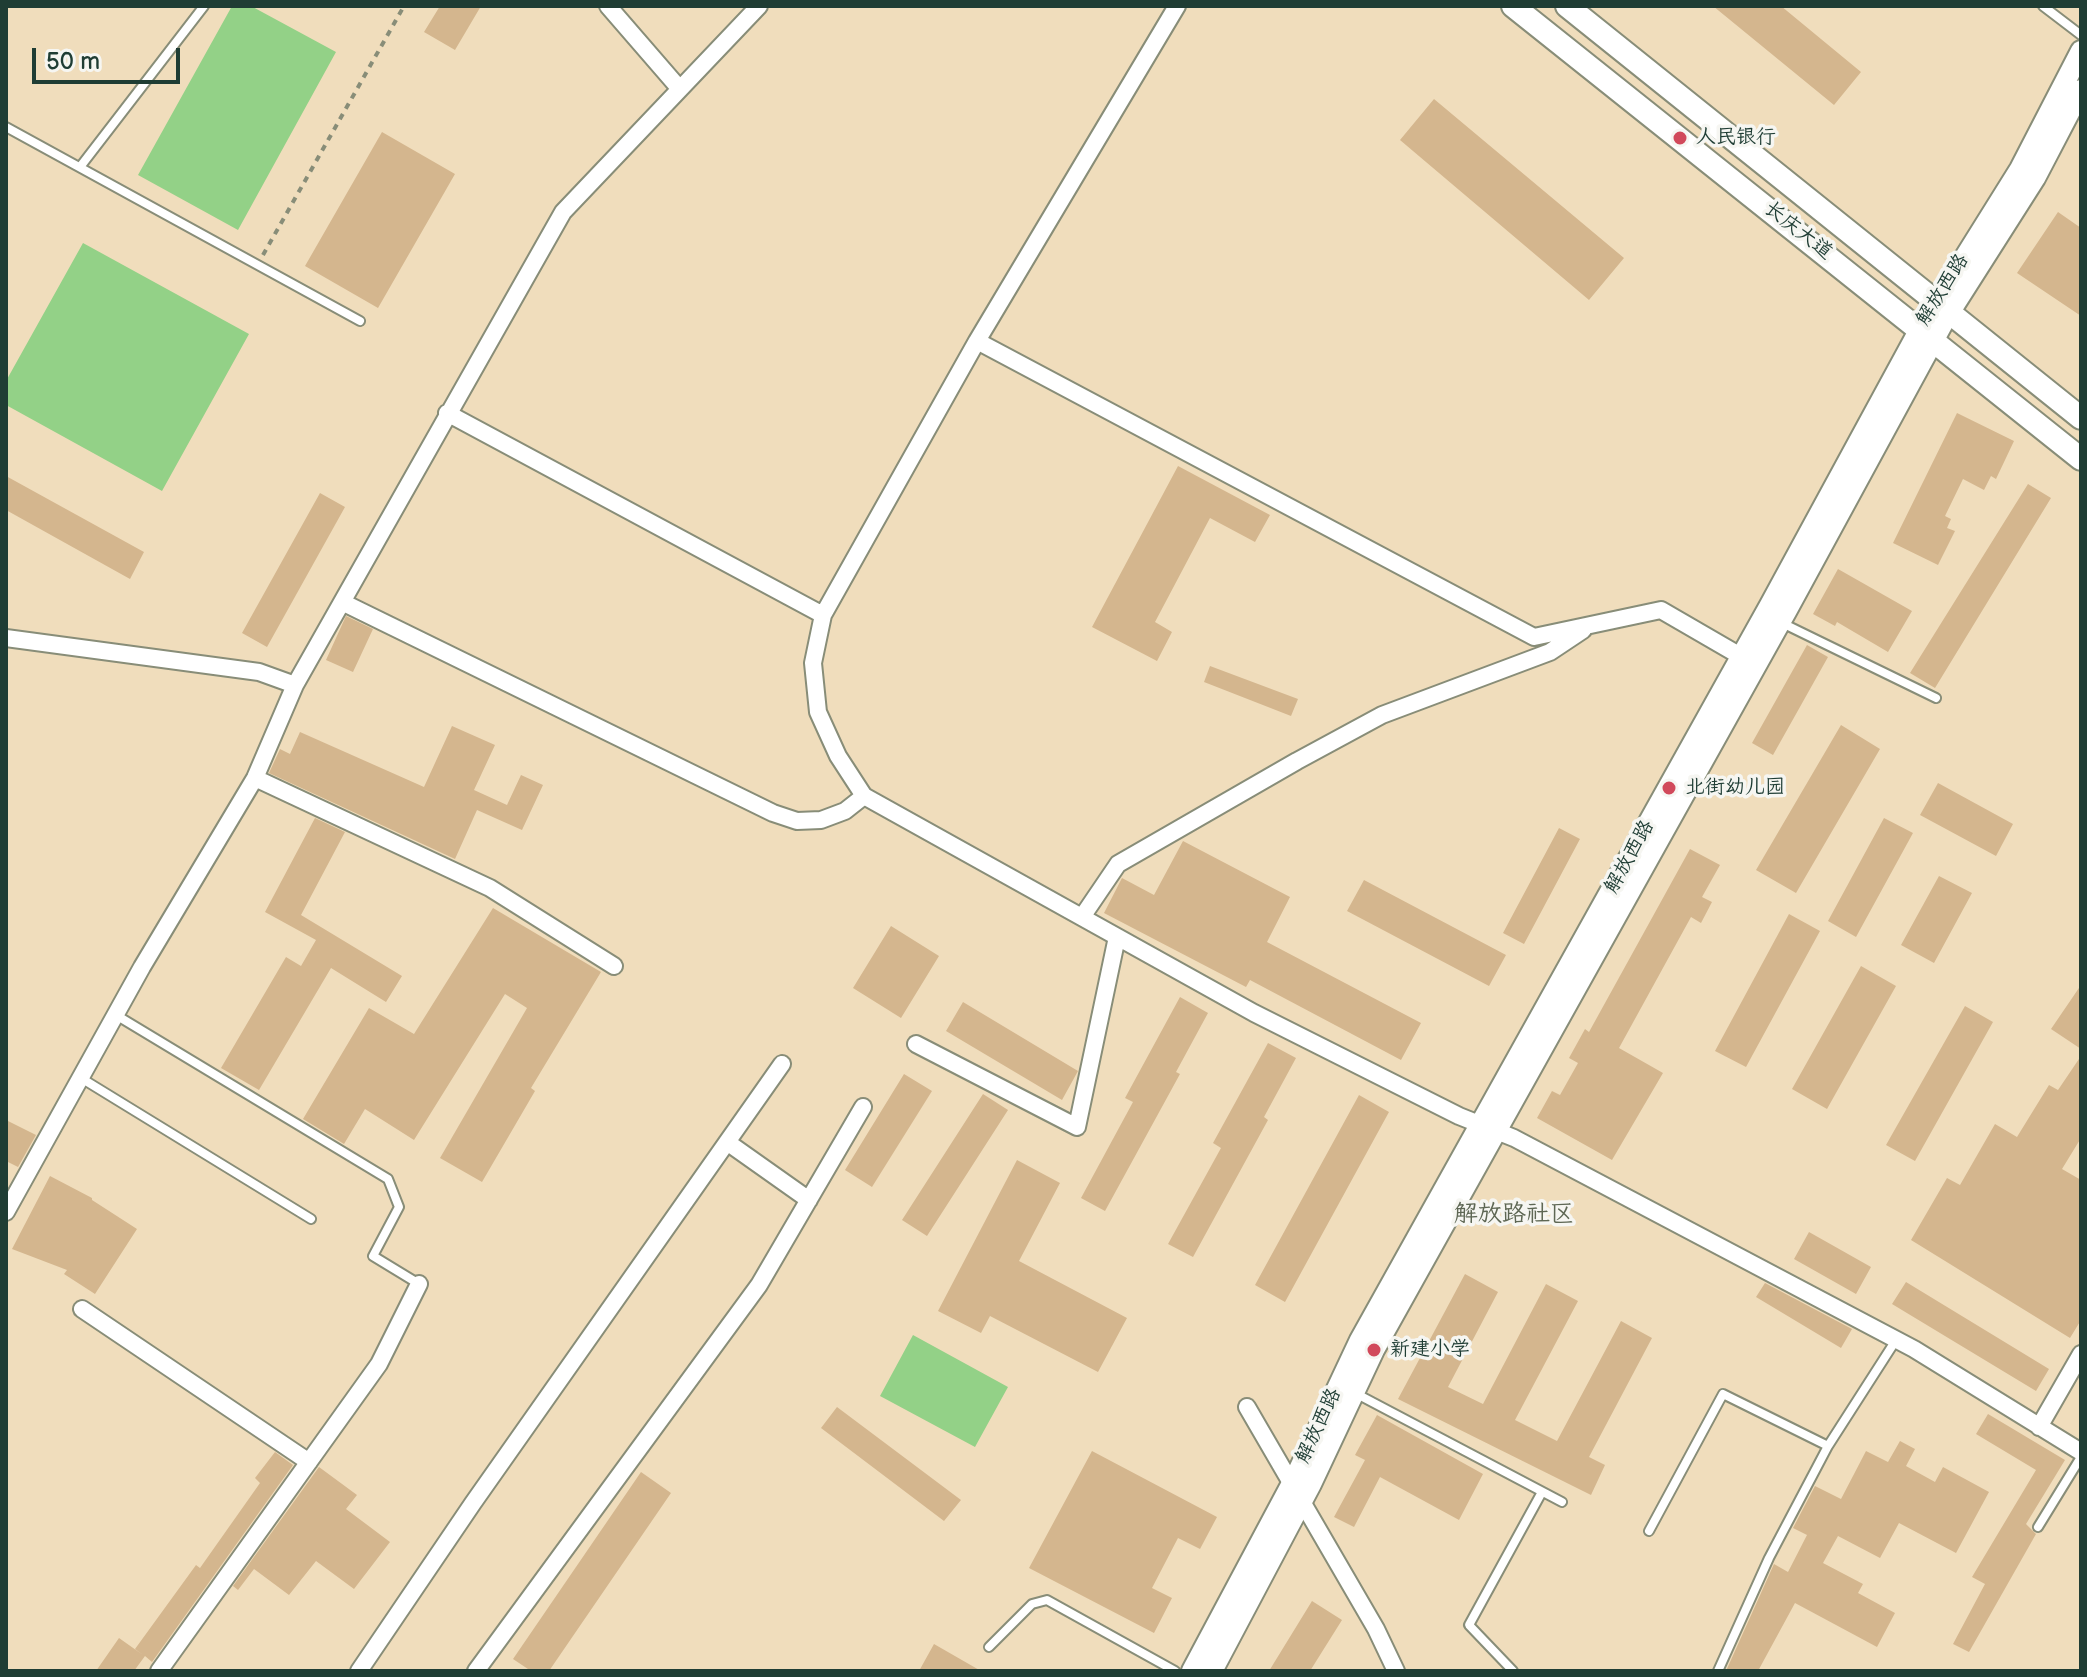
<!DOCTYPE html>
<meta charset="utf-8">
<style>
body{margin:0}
#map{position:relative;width:2087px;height:1677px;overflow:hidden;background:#f0ddbc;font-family:"Balsamiq Sans",sans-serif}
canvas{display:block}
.frame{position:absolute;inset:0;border:8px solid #1f3d34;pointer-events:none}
.scale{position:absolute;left:32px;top:48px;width:148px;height:36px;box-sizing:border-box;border:4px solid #1f3d34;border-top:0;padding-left:10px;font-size:24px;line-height:28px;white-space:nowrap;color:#1f3d34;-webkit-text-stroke:6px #f6f6f2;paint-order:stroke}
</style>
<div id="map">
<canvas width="2087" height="1677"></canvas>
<div class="frame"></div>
<div class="scale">50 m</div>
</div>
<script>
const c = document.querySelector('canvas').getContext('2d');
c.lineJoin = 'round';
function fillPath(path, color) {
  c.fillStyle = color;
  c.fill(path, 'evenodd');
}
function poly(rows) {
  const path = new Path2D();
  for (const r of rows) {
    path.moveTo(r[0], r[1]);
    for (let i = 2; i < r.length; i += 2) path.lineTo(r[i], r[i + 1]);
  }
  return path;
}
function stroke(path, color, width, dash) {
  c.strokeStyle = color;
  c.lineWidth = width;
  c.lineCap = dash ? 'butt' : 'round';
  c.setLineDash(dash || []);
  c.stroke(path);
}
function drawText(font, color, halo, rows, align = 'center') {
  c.font = font + ' "Balsamiq Sans","LXGW WenKai TC",sans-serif';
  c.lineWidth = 7;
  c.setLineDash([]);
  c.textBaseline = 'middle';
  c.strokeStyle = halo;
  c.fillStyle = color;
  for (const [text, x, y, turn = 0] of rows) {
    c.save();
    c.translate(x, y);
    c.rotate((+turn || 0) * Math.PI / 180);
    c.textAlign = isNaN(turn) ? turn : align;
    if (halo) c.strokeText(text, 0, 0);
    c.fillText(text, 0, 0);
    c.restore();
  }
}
fillPath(poly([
 [232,6,251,6,336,52,238,230,138,175],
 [83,243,249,334,162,491,6,405,6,381],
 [913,1335,1008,1387,975,1447,880,1396]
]), '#93d187');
fillPath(poly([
 [440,6,481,6,455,50,424,32],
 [1713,6,1781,6,1861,72,1834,105],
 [1434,99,1624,258,1589,300,1400,140],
 [382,132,455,174,378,308,305,266],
 [2058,212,2081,228,2081,316,2017,273],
 [1957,413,2014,441,1996,479,1991,476,1984,490,1963,479,1945,516,1951,519,1947,528,1955,531,1938,565,1893,543],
 [1178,466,1270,515,1255,542,1210,518,1155,622,1172,632,1157,661,1092,627],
 [6,476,144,552,130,579,6,510],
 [2028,484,2051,498,1935,688,1910,673],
 [320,493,345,507,267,647,242,633],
 [1838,569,1912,611,1888,652,1837,622,1835,626,1813,614],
 [346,616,373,629,353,672,326,660],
 [1807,645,1828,657,1773,755,1752,743],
 [1210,666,1298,699,1291,716,1204,682],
 [1841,725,1880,749,1796,893,1756,870],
 [452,726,495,745,474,790,507,805,521,775,543,785,522,830,477,810,455,859,269,773,280,749,290,754,300,732,424,787],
 [1938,783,2013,824,1996,856,1920,815],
 [315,818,345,832,301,915,402,976,386,1002,331,968,259,1090,221,1068,286,957,301,966,316,940,265,912],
 [1884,818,1913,833,1856,937,1828,921],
 [1559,828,1580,839,1524,944,1503,933],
 [1183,841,1290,897,1267,942,1421,1023,1401,1060,1250,980,1246,987,1104,913,1122,878,1154,895],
 [1690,849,1720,865,1702,897,1712,902,1701,923,1691,917,1619,1048,1663,1073,1612,1160,1537,1118,1552,1091,1560,1095,1578,1063,1569,1058,1585,1029,1589,1032],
 [1939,876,1972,893,1934,963,1901,945],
 [1364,880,1506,955,1489,986,1347,911],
 [493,908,601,972,531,1088,535,1091,482,1182,440,1158,527,1008,505,994,414,1140,365,1109,344,1144,303,1119,369,1008,414,1034],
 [1789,914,1820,931,1746,1067,1715,1051],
 [891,926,939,956,901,1018,853,988],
 [1861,966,1896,986,1827,1109,1792,1089],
 [2081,985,2081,1049,2051,1029],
 [1180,997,1208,1013,1176,1072,1180,1074,1105,1211,1081,1198,1133,1102,1125,1098],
 [963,1002,1078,1071,1062,1100,946,1031],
 [1965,1006,1993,1022,1915,1161,1886,1145],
 [1268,1043,1296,1058,1264,1117,1268,1120,1193,1257,1168,1244,1221,1148,1213,1143],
 [2081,1056,2081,1138,2062,1169,2081,1180,2081,1320,2070,1338,1911,1240,1947,1178,1960,1185,1995,1124,2017,1137,2049,1085,2058,1090],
 [904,1074,932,1091,872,1187,845,1170],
 [983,1094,1008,1110,927,1236,902,1220],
 [1359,1095,1389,1112,1285,1302,1255,1285],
 [6,1120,36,1135,18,1167,6,1161],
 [1017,1160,1060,1183,1019,1261,1127,1318,1098,1372,990,1316,981,1333,938,1311],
 [50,1176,92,1198,92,1200,137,1229,95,1294,64,1274,67,1270,12,1249],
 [1809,1232,1871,1267,1856,1294,1794,1259],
 [1465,1274,1498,1292,1448,1387,1483,1404,1546,1284,1578,1301,1515,1420,1557,1441,1621,1321,1652,1338,1589,1457,1605,1465,1591,1495,1398,1399],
 [1906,1282,2049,1369,2036,1391,1892,1304],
 [1765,1283,1852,1329,1841,1348,1756,1297],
 [837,1407,961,1500,944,1521,821,1428],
 [1988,1414,2065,1460,2026,1524,2036,1534,1969,1652,1953,1644,1985,1584,1972,1577,2036,1470,1976,1434],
 [1377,1415,1483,1474,1459,1520,1380,1477,1354,1527,1334,1517,1365,1460,1355,1455],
 [1900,1441,1915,1449,1906,1466,1935,1482,1943,1467,1989,1492,1956,1553,1899,1523,1880,1558,1838,1536,1823,1563,1863,1584,1858,1593,1895,1613,1877,1647,1795,1603,1758,1671,1726,1671,1774,1564,1788,1572,1807,1535,1793,1528,1815,1486,1841,1499,1866,1451,1888,1462],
 [1092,1451,1217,1517,1200,1549,1178,1538,1152,1588,1172,1598,1154,1633,1029,1568],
 [275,1452,293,1465,152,1662,145,1656,134,1671,96,1671,119,1638,143,1655,135,1649,196,1565,200,1568,260,1483,255,1478],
 [319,1467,357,1495,346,1509,390,1542,354,1589,316,1561,289,1595,254,1569,238,1590,233,1586],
 [641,1472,671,1493,549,1671,531,1671,513,1659],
 [1312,1601,1342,1620,1310,1671,1269,1671],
 [934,1644,981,1671,919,1671]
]), '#d4b68e');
const service = poly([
 [2043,6,2081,35],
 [6,127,360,321],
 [80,167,204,6],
 [1780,622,1936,698],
 [116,1015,388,1179,399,1207,373,1256,419,1284],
 [81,1078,311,1219],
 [1355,1393,1562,1502],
 [2038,1527,2081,1457],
 [1649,1531,1723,1394,1828,1446],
 [989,1647,1032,1604,1047,1600,1175,1671],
 [1513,1671,1469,1625,1542,1492],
 [1718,1671,1769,1558,1828,1446,1896,1340]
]);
const minor = poly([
 [608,6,679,88],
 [1177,6,977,341,823,615,813,663,818,712,838,756,864,796,1254,1013,1459,1116,1514,1138,1914,1349,2081,1452],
 [977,341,1534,637,1661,610,1749,661],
 [447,413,823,615],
 [344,603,773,813,797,821,821,820,845,811,864,796],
 [6,638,259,672,295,685],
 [255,778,490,888,614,966],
 [1082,917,1118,864,1297,761,1382,715,1550,652,1583,630],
 [916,1044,1077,1127,1117,937],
 [727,1142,809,1200],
 [6,1212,142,967,255,778,295,685,563,212,759,6],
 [82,1309,309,1462],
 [1247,1407,1376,1629,1396,1671],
 [2039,1427,2081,1354],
 [159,1671,379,1364,419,1284],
 [359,1671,473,1503,782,1064],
 [476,1671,759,1285,863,1107]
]);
const tertiary = poly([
 [1192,1671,1296,1476,1360,1340,1770,605,1920,329,2020,169,2081,51],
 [1212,1671,1311,1484,1374,1350,1787,610,1944,321,2035,178,2081,90]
]);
const secondary = poly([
 [1513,6,2081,459],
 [1567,6,2081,418]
]);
stroke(service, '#888d78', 12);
stroke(minor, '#888d78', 20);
stroke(tertiary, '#888d78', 24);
stroke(secondary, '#888d78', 26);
stroke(poly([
 [263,255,404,6]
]), '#888d78', 4, [6, 6]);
stroke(service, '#fff', 8);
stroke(minor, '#fff', 16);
stroke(tertiary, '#fff', 20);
stroke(secondary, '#fff', 22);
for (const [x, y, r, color] of [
 [1680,138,8,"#d1495b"],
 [1669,788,8,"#d1495b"],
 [1374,1350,8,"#d1495b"]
]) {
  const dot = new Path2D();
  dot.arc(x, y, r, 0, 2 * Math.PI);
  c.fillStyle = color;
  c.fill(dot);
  stroke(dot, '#f6f6f2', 3);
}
drawText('20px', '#1f3d34', '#f6f6f2', [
 ["人民银行",1696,138],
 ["北街幼儿园",1685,788],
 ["新建小学",1390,1350]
], 'left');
drawText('20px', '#1f3d34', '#f6f6f2', [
 ["长庆大道",1798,231,38],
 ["解放西路",1943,290,-58],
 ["解放西路",1630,857,-61],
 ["解放西路",1319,1426,-65]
]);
drawText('24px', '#5e6754', '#f6f6f2', [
 ["解放路社区",1514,1215]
]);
</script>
